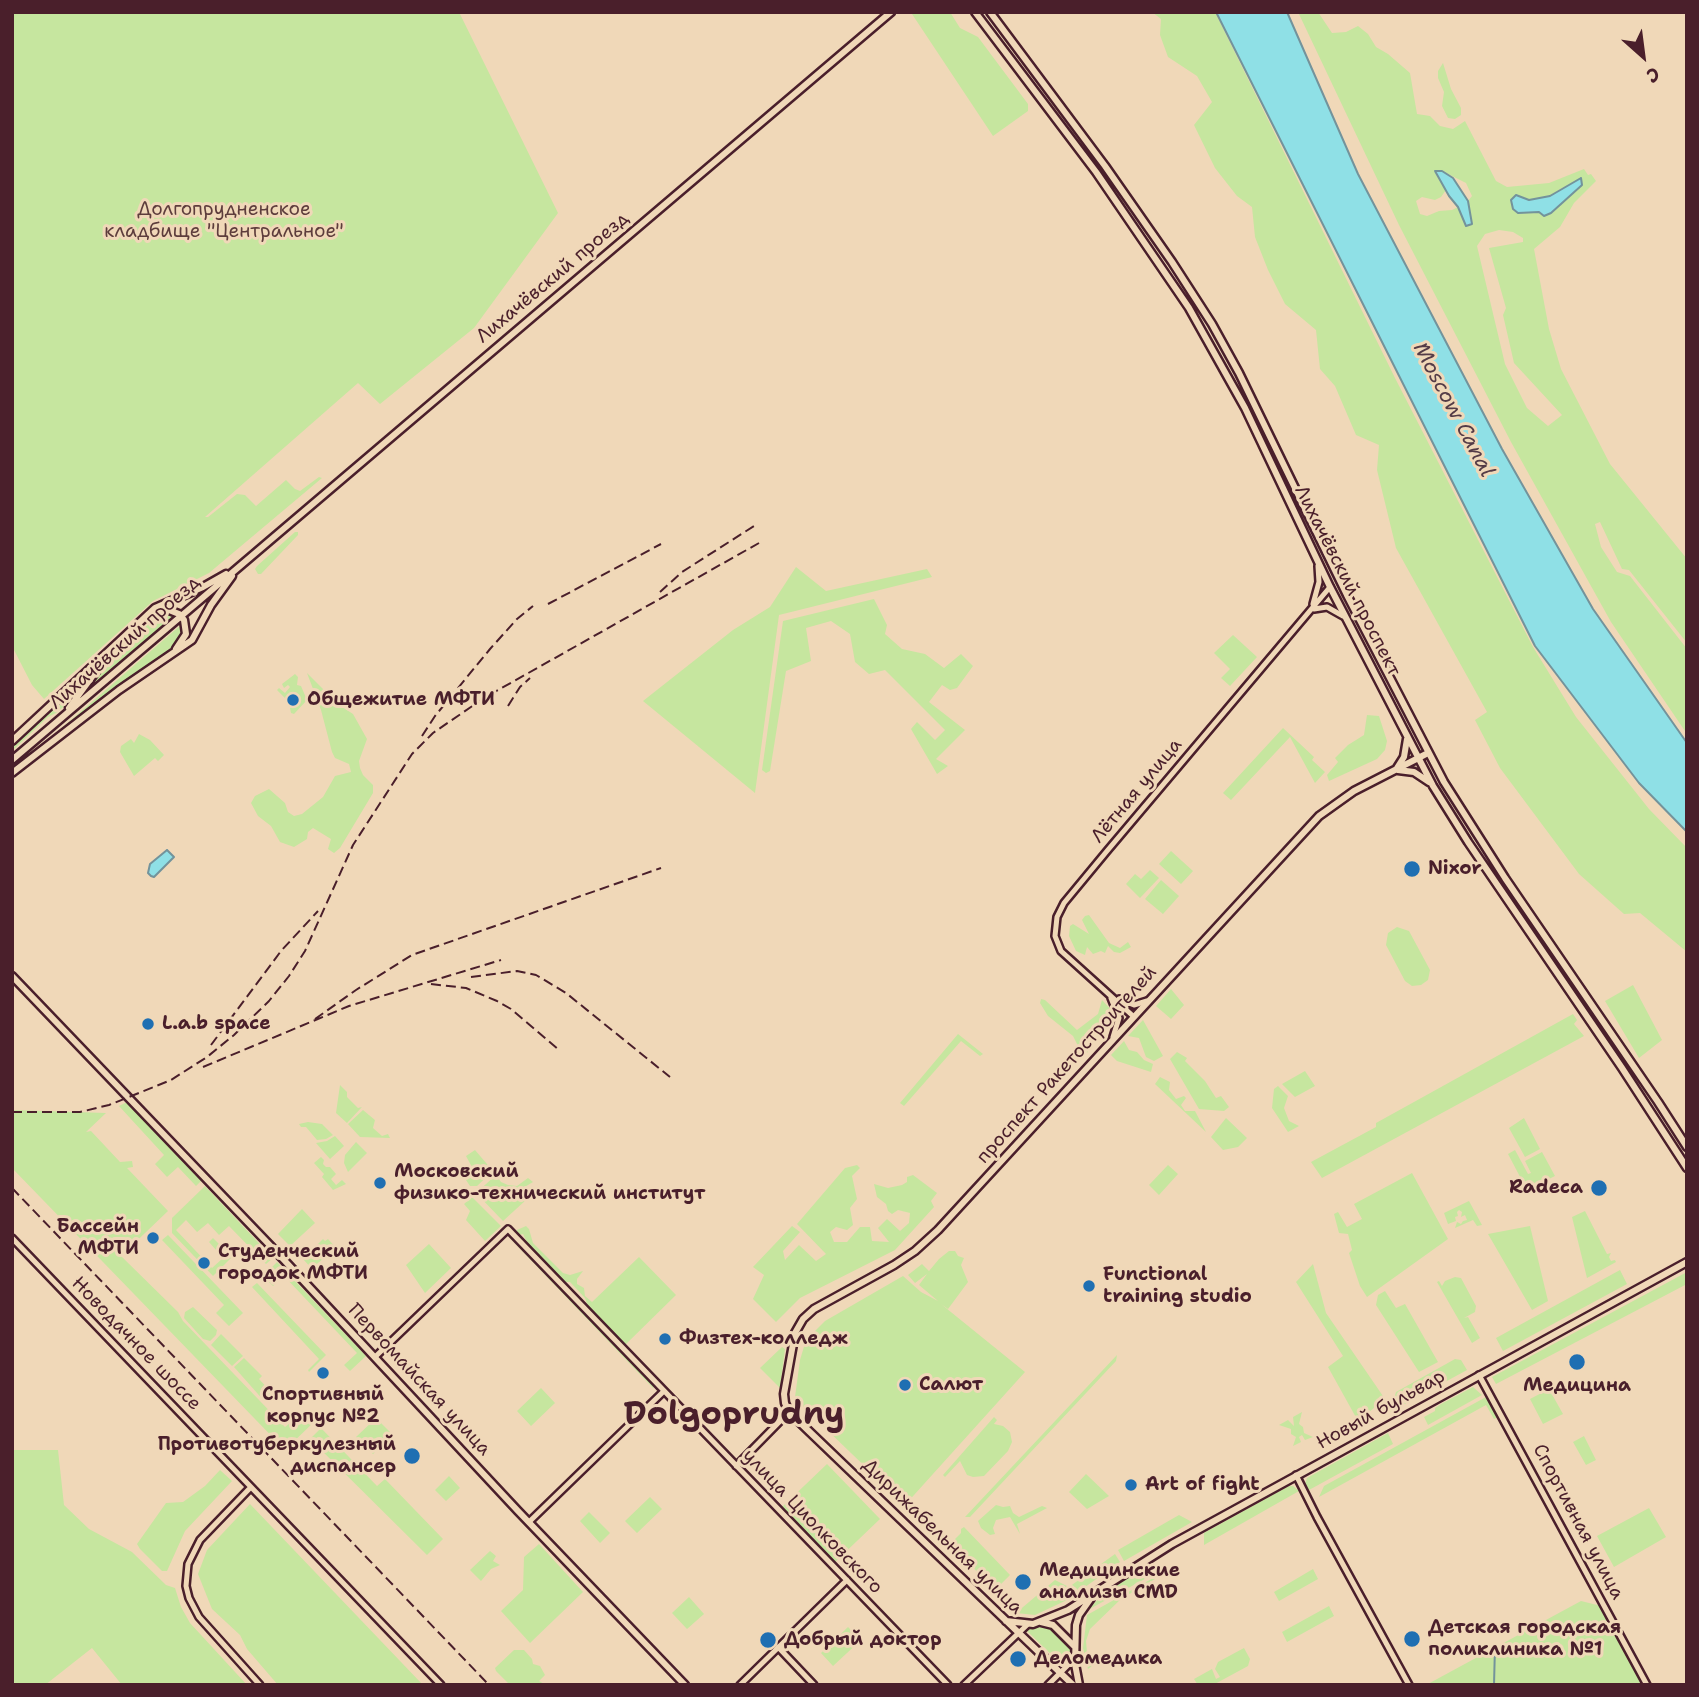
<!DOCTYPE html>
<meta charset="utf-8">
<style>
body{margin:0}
#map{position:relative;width:1699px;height:1697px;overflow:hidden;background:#f0d8b8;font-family:"Shantell Sans",sans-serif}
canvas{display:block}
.frame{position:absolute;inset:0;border:14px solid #4a1f2b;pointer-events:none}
.north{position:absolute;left:1608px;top:21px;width:70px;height:70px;-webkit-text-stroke:5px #f0d8b8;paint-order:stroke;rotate:152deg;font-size:19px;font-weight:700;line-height:28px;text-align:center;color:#4a1f2b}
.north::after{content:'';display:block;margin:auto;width:24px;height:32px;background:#4a1f2b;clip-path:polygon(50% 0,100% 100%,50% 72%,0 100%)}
</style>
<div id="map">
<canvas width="1699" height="1697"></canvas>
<div class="frame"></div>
<div class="north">С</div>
</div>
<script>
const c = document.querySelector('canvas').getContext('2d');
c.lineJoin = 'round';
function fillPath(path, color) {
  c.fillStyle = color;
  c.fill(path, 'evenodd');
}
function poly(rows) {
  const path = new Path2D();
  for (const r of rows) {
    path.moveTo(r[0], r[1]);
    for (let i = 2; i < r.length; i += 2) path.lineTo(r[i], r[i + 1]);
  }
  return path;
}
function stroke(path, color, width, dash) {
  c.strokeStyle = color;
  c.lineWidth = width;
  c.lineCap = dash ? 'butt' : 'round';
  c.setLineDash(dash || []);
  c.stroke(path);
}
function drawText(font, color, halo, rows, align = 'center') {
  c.font = font + ' "Shantell Sans",sans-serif';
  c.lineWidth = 6;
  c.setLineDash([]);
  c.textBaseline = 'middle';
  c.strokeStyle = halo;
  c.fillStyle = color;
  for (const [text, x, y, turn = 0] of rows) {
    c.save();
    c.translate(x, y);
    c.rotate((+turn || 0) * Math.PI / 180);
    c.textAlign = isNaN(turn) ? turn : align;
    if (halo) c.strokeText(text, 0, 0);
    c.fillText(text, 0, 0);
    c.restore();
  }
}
fillPath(poly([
 [12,12,459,12,558,213,474,328,380,404,358,383,205,517,208,517,237,494,245,495,256,506,286,480,295,489,300,491,319,477,322,478,209,573,153,601,44,699,32,685,12,646],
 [914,12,950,12,960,28,978,37,1028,104,1028,111,993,136,912,14],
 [1152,12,1215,12,1395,378,1533,647,1576,717,1649,809,1687,848,1687,952,1640,913,1624,914,1579,874,1500,768,1475,720,1487,712,1396,548,1377,470,1379,445,1356,435,1335,386,1320,369,1316,330,1285,304,1268,270,1255,237,1252,207,1237,196,1215,168,1194,125,1212,102,1197,76,1168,57,1160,35,1161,19],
 [1298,12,1318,12,1332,33,1346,32,1358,26,1368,34,1376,47,1388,54,1410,73,1417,114,1430,116,1440,126,1453,129,1465,121,1496,181,1507,187,1549,183,1584,169,1588,175,1591,174,1596,181,1574,203,1560,227,1534,249,1549,329,1561,369,1610,464,1687,559,1687,643,1629,570,1622,569,1600,522,1595,524,1601,547,1617,572,1630,576,1687,649,1687,734,1611,622,1511,442,1399,225],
 [1436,171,1442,171,1466,183,1472,196,1468,201,1472,223,1466,226,1458,207,1452,210,1439,211,1427,216,1420,214,1416,201,1422,197,1435,200,1441,197,1446,190],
 [1582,185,1539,212,1526,213,1523,197,1529,200,1536,199,1550,196,1562,188],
 [1499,230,1513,232,1523,238,1523,242,1489,248,1506,308,1503,315,1514,363,1562,415,1548,426,1527,408,1505,364,1477,246,1485,234],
 [1443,63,1451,89,1461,108,1461,115,1455,119,1448,118,1442,106,1444,92,1438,78,1438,71],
 [295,532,298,532,298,535,261,574,258,574,255,569,257,566],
 [796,567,826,591,927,569,932,577,779,615,755,793,643,701,733,630,770,607],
 [874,599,887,625,885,634,902,649,925,654,944,668,961,654,973,666,957,688,950,690,942,685,929,702,965,730,936,759,948,766,937,774,911,729,917,722,935,740,945,730,885,670,869,674,855,662,850,634,831,621,806,628,811,661,786,671,770,771,766,773,762,770,783,621],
 [166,614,175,616,90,688,100,673,123,647,152,621],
 [182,624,183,635,177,644,27,758],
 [1233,635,1257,657,1230,686,1221,678,1230,669,1214,653],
 [97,666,75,697,56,713,48,717,12,751,12,747],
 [307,673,339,705,353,714,367,739,359,761,360,768,363,775,373,785,373,793,340,848,334,853,328,849,331,839,313,828,308,832,307,839,294,847,280,842,271,826,258,816,251,803,255,796,269,789,285,803,288,812,294,816,302,814,323,797,335,776,351,772,349,764,335,758,332,752,321,710],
 [295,674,298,677,297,685,301,686,307,700,294,714,291,713,290,708,295,701,291,697,287,700,277,690,279,688,285,693,290,687,288,685,284,688,282,684],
 [1367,715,1379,716,1387,741,1385,750,1377,759,1329,781,1327,775,1338,762,1335,758,1348,745,1364,735],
 [1283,728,1314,757,1312,760,1325,772,1315,783,1290,737,1231,800,1223,793],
 [139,734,150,740,164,755,158,761,155,758,134,776,120,752,121,746,131,739,134,743],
 [1171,851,1193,871,1181,884,1159,864],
 [1150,870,1159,878,1140,898,1126,884,1135,874,1141,879],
 [1161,880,1179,896,1163,914,1145,899],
 [1089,915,1109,943,1120,948,1128,942,1131,947,1120,953,1114,952,1108,946,1105,953,1101,951,1093,954,1087,947,1085,955,1076,951,1069,936,1070,926,1073,924,1089,934,1082,920,1085,916],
 [1397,927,1409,931,1430,970,1428,980,1421,985,1412,986,1405,981,1386,945,1388,933],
 [1633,985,1662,1040,1639,1058,1605,1001],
 [1171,989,1184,1005,1171,1019,1156,1006],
 [1041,999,1045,1000,1077,1030,1098,1014,1102,1000,1114,1013,1113,1024,1094,1040,1087,1053,1080,1058,1076,1053,1077,1044,1073,1036,1048,1016,1040,1003],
 [1573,1014,1577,1020,1574,1024,1584,1036,1322,1178,1311,1162,1376,1127,1376,1123],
 [1143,1020,1163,1056,1154,1061,1146,1057,1139,1038,1128,1036],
 [958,1034,983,1054,980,1056,961,1041,904,1106,900,1103],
 [1124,1041,1129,1050,1137,1052,1144,1060,1153,1064,1151,1072,1117,1061,1111,1055],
 [1177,1052,1187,1058,1185,1061,1205,1081,1216,1098,1221,1096,1229,1107,1224,1111,1199,1109,1170,1059],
 [1305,1071,1315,1086,1295,1097,1282,1084],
 [1160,1077,1170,1082,1169,1090,1176,1099,1184,1096,1186,1098,1181,1105,1185,1111,1195,1111,1206,1132,1155,1084],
 [340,1085,347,1092,347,1097,358,1108,362,1107,347,1123,336,1113],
 [1278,1086,1288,1096,1284,1108,1289,1121,1299,1126,1288,1132,1272,1108,1274,1089],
 [127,1102,202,1180,196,1186,178,1167,167,1177,155,1164,164,1155,119,1106],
 [12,1110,106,1113,86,1132,91,1131,120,1162,132,1161,133,1167,127,1168,168,1211,121,1256,178,1312,183,1321,285,1427,304,1411,315,1421,285,1450,12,1168],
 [363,1110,375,1120,373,1128,382,1136,388,1134,390,1138,360,1137,348,1124],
 [1226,1118,1247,1138,1238,1147,1223,1150,1211,1137],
 [1524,1118,1540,1149,1525,1157,1509,1128],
 [308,1122,322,1124,333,1135,326,1139,317,1140,306,1127,301,1127,299,1124],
 [335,1136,344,1146,330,1159,316,1143,327,1141],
 [356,1142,367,1153,348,1172,344,1163,345,1155],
 [475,1150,493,1171,477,1186,470,1186,464,1177,474,1171,466,1156],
 [1515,1150,1528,1174,1531,1173,1525,1161,1542,1152,1555,1176,1527,1190,1508,1154],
 [321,1157,324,1160,323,1164,326,1167,330,1167,336,1174,331,1179,336,1185,342,1180,346,1184,333,1190,322,1177,324,1174,314,1163],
 [857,1165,860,1168,852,1176,857,1199,850,1208,853,1225,847,1230,836,1227,830,1232,834,1242,847,1242,860,1227,870,1227,872,1241,889,1242,878,1228,887,1219,900,1231,909,1223,910,1213,898,1210,892,1214,888,1211,886,1204,877,1197,874,1184,888,1188,902,1185,907,1182,907,1177,913,1175,937,1193,931,1201,934,1207,895,1250,800,1298,776,1322,753,1299,764,1275,753,1267,792,1226,800,1232,783,1251,785,1260,799,1245,816,1261,826,1254,797,1224,845,1168],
 [1168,1165,1178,1174,1159,1195,1149,1185],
 [1412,1173,1448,1239,1367,1297,1360,1286,1349,1253,1352,1250,1348,1234,1339,1233,1334,1214,1338,1212,1347,1227,1362,1219,1354,1204],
 [496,1175,501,1182,508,1185,517,1186,528,1178,533,1182,518,1191,526,1200,503,1221,476,1193],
 [205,1186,273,1258,266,1264,229,1226,219,1235,208,1223,197,1232,186,1220,176,1230,212,1268,223,1258,209,1242,213,1238,232,1257,213,1276,172,1233,172,1218],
 [472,1197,501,1226,485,1241,466,1220,470,1211,464,1204],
 [1469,1201,1482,1225,1477,1226,1473,1220,1455,1228,1457,1222,1461,1224,1463,1221,1467,1220,1465,1215,1461,1217,1462,1212,1459,1210,1457,1212,1458,1216,1455,1217,1456,1221,1448,1224,1444,1213],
 [302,1209,315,1223,290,1246,278,1234],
 [1585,1211,1607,1254,1611,1253,1609,1257,1611,1261,1615,1260,1616,1262,1587,1278,1572,1217],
 [526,1226,529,1229,533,1243,563,1273,570,1275,583,1271,577,1279,577,1284,584,1288,585,1296,592,1302,639,1257,676,1295,624,1346,588,1307,585,1298,570,1282,565,1282,528,1244,523,1234,519,1235,516,1233,517,1230],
 [1530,1226,1548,1301,1532,1310,1488,1234],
 [168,1235,243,1313,229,1326,216,1313,224,1305,162,1240],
 [507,1235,511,1236,655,1385,653,1388],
 [323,1239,325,1241,328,1239,340,1252,330,1252,312,1269,303,1259],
 [429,1244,451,1268,425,1293,406,1265],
 [949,1251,955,1251,958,1256,964,1258,961,1265,968,1282,948,1309,941,1304,1025,1372,905,1505,798,1402,795,1397,800,1360,806,1340,825,1321,903,1276,921,1292,938,1301,919,1285,927,1274,915,1283,908,1275,922,1264,929,1271,939,1259],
 [277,1262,366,1356,350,1371,344,1365,357,1353,284,1276,273,1286,263,1276],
 [1313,1264,1326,1313,1385,1399,1358,1421,1328,1367,1343,1356,1296,1282],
 [1620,1270,1627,1284,1503,1351,1496,1338],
 [1687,1272,1687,1284,1496,1384,1492,1377],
 [1455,1277,1461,1278,1476,1306,1475,1312,1464,1318,1468,1317,1480,1338,1472,1343,1437,1282,1439,1281,1442,1286,1445,1281],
 [257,1283,326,1355,309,1372,308,1370,319,1359,252,1287],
 [1385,1291,1396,1308,1405,1304,1438,1362,1419,1372,1376,1305,1378,1295],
 [193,1307,217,1330,216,1335,210,1341,203,1339,184,1318,185,1312],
 [221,1334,243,1356,232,1366,211,1345],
 [782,1347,785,1349,780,1388,760,1368],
 [1117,1355,1116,1361,970,1517,965,1517],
 [244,1358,262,1376,259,1379,273,1394,265,1402,234,1367],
 [1455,1359,1461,1360,1467,1370,1390,1412,1396,1392],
 [1473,1387,1482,1395,1428,1425,1424,1417,1435,1411,1435,1408,1441,1404],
 [541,1388,555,1403,531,1426,517,1411],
 [1549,1389,1563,1414,1543,1424,1530,1399],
 [1486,1397,1498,1417,1494,1419,1486,1405,1319,1497,1324,1486],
 [1302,1412,1299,1424,1303,1427,1304,1433,1313,1437,1305,1440,1302,1435,1299,1437,1301,1442,1293,1446,1296,1437,1291,1434,1291,1429,1279,1425,1288,1420,1294,1426,1293,1417],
 [994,1417,997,1420,994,1424,1003,1426,1010,1432,1012,1442,1008,1451,984,1476,973,1477,967,1475,960,1461,945,1477,943,1475],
 [376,1418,393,1435,373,1454,356,1437],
 [321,1428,377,1486,385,1479,443,1539,427,1555,310,1439],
 [1388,1433,1393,1444,1309,1490,1305,1484,1307,1478],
 [1584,1436,1596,1460,1586,1465,1573,1442],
 [12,1450,58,1450,64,1505,89,1529,132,1552,166,1585,175,1588,181,1607,190,1623,247,1685,122,1685,92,1648,45,1685,12,1685],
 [827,1464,880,1519,835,1562,782,1507],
 [220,1470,232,1481,185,1531,167,1571,162,1571,140,1549,137,1544,166,1503,183,1502,205,1486],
 [1086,1474,1109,1496,1087,1509,1069,1492],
 [449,1476,460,1488,446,1501,435,1490],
 [1289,1486,1293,1486,1299,1491,1204,1545,1204,1533],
 [650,1497,662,1509,637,1533,625,1521],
 [250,1504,423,1685,278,1685,247,1649,240,1635,212,1609,198,1574,207,1550],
 [996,1505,1003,1507,1010,1506,1013,1513,1019,1517,1042,1506,1047,1508,1017,1524,1020,1534,1010,1517,996,1520,993,1528,995,1534,990,1535,981,1528,978,1521],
 [1649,1508,1666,1537,1614,1567,1597,1536],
 [589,1512,610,1533,600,1543,580,1521],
 [1179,1515,1192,1522,1124,1561,1118,1550],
 [964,1527,1010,1575,995,1590,950,1544,961,1533,961,1529],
 [539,1544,583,1592,530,1643,501,1611,523,1590,524,1557],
 [490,1551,496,1556,493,1561,500,1565,491,1569,481,1581,470,1570],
 [1115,1554,1120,1562,1067,1600,1035,1615,1016,1613,1055,1580,1069,1587],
 [1150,1566,1154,1574,1086,1611,1108,1590],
 [1313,1569,1318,1579,1279,1601,1274,1592],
 [1155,1577,1155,1579,1121,1599,1090,1629,1086,1641,1087,1653,1092,1666,1088,1669,1083,1648,1087,1615],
 [689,1597,704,1614,687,1629,672,1613],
 [1581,1601,1601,1606,1644,1685,1426,1685],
 [1329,1606,1334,1616,1287,1642,1282,1632],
 [848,1627,861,1640,833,1666,821,1653],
 [1045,1627,1052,1629,1070,1647,1070,1659,1066,1663,1060,1663,1026,1630,1028,1628],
 [1244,1648,1250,1659,1248,1666,1213,1685,1198,1685,1194,1679,1212,1669,1216,1679,1220,1677,1215,1669,1218,1662],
 [514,1650,524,1650,532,1659,533,1664,540,1666,545,1675,539,1681,546,1685,510,1685,496,1671,495,1668]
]), '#c6e69f');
const water = poly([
 [1216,12,1287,12,1358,174,1502,449,1593,609,1687,743,1687,832,1639,783,1535,646,1216,12],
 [1435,171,1442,171,1453,178,1468,201,1472,224,1466,226,1458,207,1449,196,1435,171],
 [1581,178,1582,185,1551,213,1544,216,1539,212,1518,213,1513,209,1511,200,1516,195,1529,200,1550,196,1581,178],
 [167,850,174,857,154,877,151,876,148,873,150,864,167,850]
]);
fillPath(water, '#8fe0e6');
stroke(water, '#73939b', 2);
stroke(poly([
 [1494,1685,1495,1646]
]), '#73939b', 2);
const tertiary = poly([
 [1313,604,1319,582,1318,566],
 [1314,609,1327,607,1343,616],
 [1111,998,1119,1018,1113,1037],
 [1119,999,1134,1005,1147,1001],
 [1133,1016,1061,951,1055,936,1057,917,1064,903,1107,851,1330,587],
 [12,1238,441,1685],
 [375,1357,508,1229,948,1685],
 [1479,1375,1647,1685],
 [736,1466,789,1412],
 [1296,1475,1317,1517,1409,1685],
 [251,1487,200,1540,188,1564,186,1586,189,1598,199,1617,260,1685],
 [529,1522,664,1391],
 [778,1647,814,1685],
 [740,1685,847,1580],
 [964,1685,1028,1624],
 [1048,1685,1075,1658]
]);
const secondary = poly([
 [975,12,1096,172,1189,308,1245,408,1330,587,1433,786,1468,842,1622,1068,1687,1168],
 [990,12,1105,166,1172,262,1212,324,1239,373,1347,595,1444,782,1505,878,1658,1102,1687,1147],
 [151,614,169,610,179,614,184,620,186,634,176,649],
 [69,708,108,655],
 [12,741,155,608,203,587,226,574],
 [12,760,891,12],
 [1397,768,1404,757,1407,739],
 [1398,770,1414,772,1429,782],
 [12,773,119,690,192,640,211,605,232,576],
 [12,976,284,1260,518,1511,685,1685],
 [1006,1621,1033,1624,1068,1610,1172,1544,1687,1262],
 [1041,1622,1053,1625,1075,1647],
 [1073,1685,789,1412,785,1403,784,1394,795,1333,803,1319,814,1309,894,1265,915,1251,938,1230,1319,816,1354,791,1428,753],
 [1079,1685,1075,1664,1076,1625,1079,1615,1091,1598]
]);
stroke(tertiary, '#4a1f2b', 10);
stroke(secondary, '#4a1f2b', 11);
stroke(tertiary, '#f0d8b8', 5);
stroke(secondary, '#f0d8b8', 6);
stroke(poly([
 [660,592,682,572,754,526],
 [548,604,661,544],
 [508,706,520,687,530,678],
 [422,736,435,716,490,649,517,619,533,606],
 [471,977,517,971,536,975,566,993,670,1077],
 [431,984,466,988,497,1001,511,1009,558,1049],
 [315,1019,356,990,412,955,661,868],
 [211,1045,281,951,318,911],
 [203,1067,349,1006,501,960],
 [12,1112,80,1112,109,1105,171,1080,207,1057,234,1035,269,1001,289,976,305,951,353,845,412,754,433,733,484,698,759,543],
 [12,1188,489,1685]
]), '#4a1f2b', 2, [10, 5]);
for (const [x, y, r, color] of [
 [293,700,7,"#1f6fb2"],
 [1412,869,9,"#1f6fb2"],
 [148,1024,7,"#1f6fb2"],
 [380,1183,7,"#1f6fb2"],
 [1599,1188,9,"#1f6fb2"],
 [153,1238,7,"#1f6fb2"],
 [204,1263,7,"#1f6fb2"],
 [1089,1286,7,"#1f6fb2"],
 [665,1339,7,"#1f6fb2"],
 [1577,1362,9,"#1f6fb2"],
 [323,1373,7,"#1f6fb2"],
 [905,1385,7,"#1f6fb2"],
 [412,1456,9,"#1f6fb2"],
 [1131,1485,7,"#1f6fb2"],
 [1023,1582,9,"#1f6fb2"],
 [1412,1639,9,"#1f6fb2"],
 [768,1640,9,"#1f6fb2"],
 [1018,1659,9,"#1f6fb2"]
]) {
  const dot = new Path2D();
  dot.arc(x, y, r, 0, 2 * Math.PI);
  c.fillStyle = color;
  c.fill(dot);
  stroke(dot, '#f0d8b8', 2.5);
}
drawText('19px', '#5d3d3c', '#f0d8b8', [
 ["Долгопрудненское",224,210],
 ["кладбище \"Центральное\"",224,232]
]);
drawText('19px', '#4a1f2b', '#f0d8b8', [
 ["Лихачёвский проезд",553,278,-40],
 ["Лихачёвский проспект",1347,581,63],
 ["Лихачёвский проезд",125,643,-41],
 ["Лётная улица",1137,791,-50],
 ["проспект Ракетостроителей",1067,1065,-48],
 ["Новодачное шоссе",136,1344,46],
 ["Первомайская улица",419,1380,47],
 ["Новый бульвар",1381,1410,-29],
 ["улица Циолковского",812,1522,46],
 ["Спортивная улица",1578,1522,62],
 ["Дирижабельная улица",942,1537,44]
]);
drawText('bold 19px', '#4a1f2b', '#f0d8b8', [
 ["Общежитие МФТИ",307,700],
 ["Nixor",1428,869],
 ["L.a.b space",162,1024],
 ["Московский",394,1172],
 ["физико-технический институт",394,1194],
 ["Radeca",1583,1188,"right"],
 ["Бассейн",139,1227,"right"],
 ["МФТИ",139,1249,"right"],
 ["Студенческий",218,1252],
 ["городок МФТИ",218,1274],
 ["Functional",1103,1275],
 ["training studio",1103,1297],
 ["Физтех-колледж",679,1339],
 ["Салют",919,1385],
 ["Медицина",1577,1386,"center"],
 ["Спортивный",323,1395,"center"],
 ["корпус №2",323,1417,"center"],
 ["Противотуберкулезный",396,1445,"right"],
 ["диспансер",396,1467,"right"],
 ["Art of fight",1145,1485],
 ["Медицинские",1039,1571],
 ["анализы CMD",1039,1593],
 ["Детская городская",1428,1628],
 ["поликлиника №1",1428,1650],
 ["Добрый доктор",784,1640],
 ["Деломедика",1034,1659]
], 'left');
drawText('italic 21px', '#543c47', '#f0d8b8', [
 ["Moscow Canal",1453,410,62]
]);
drawText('bold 33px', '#4a1f2b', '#f0d8b8', [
 ["Dolgoprudny",734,1415]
]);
</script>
